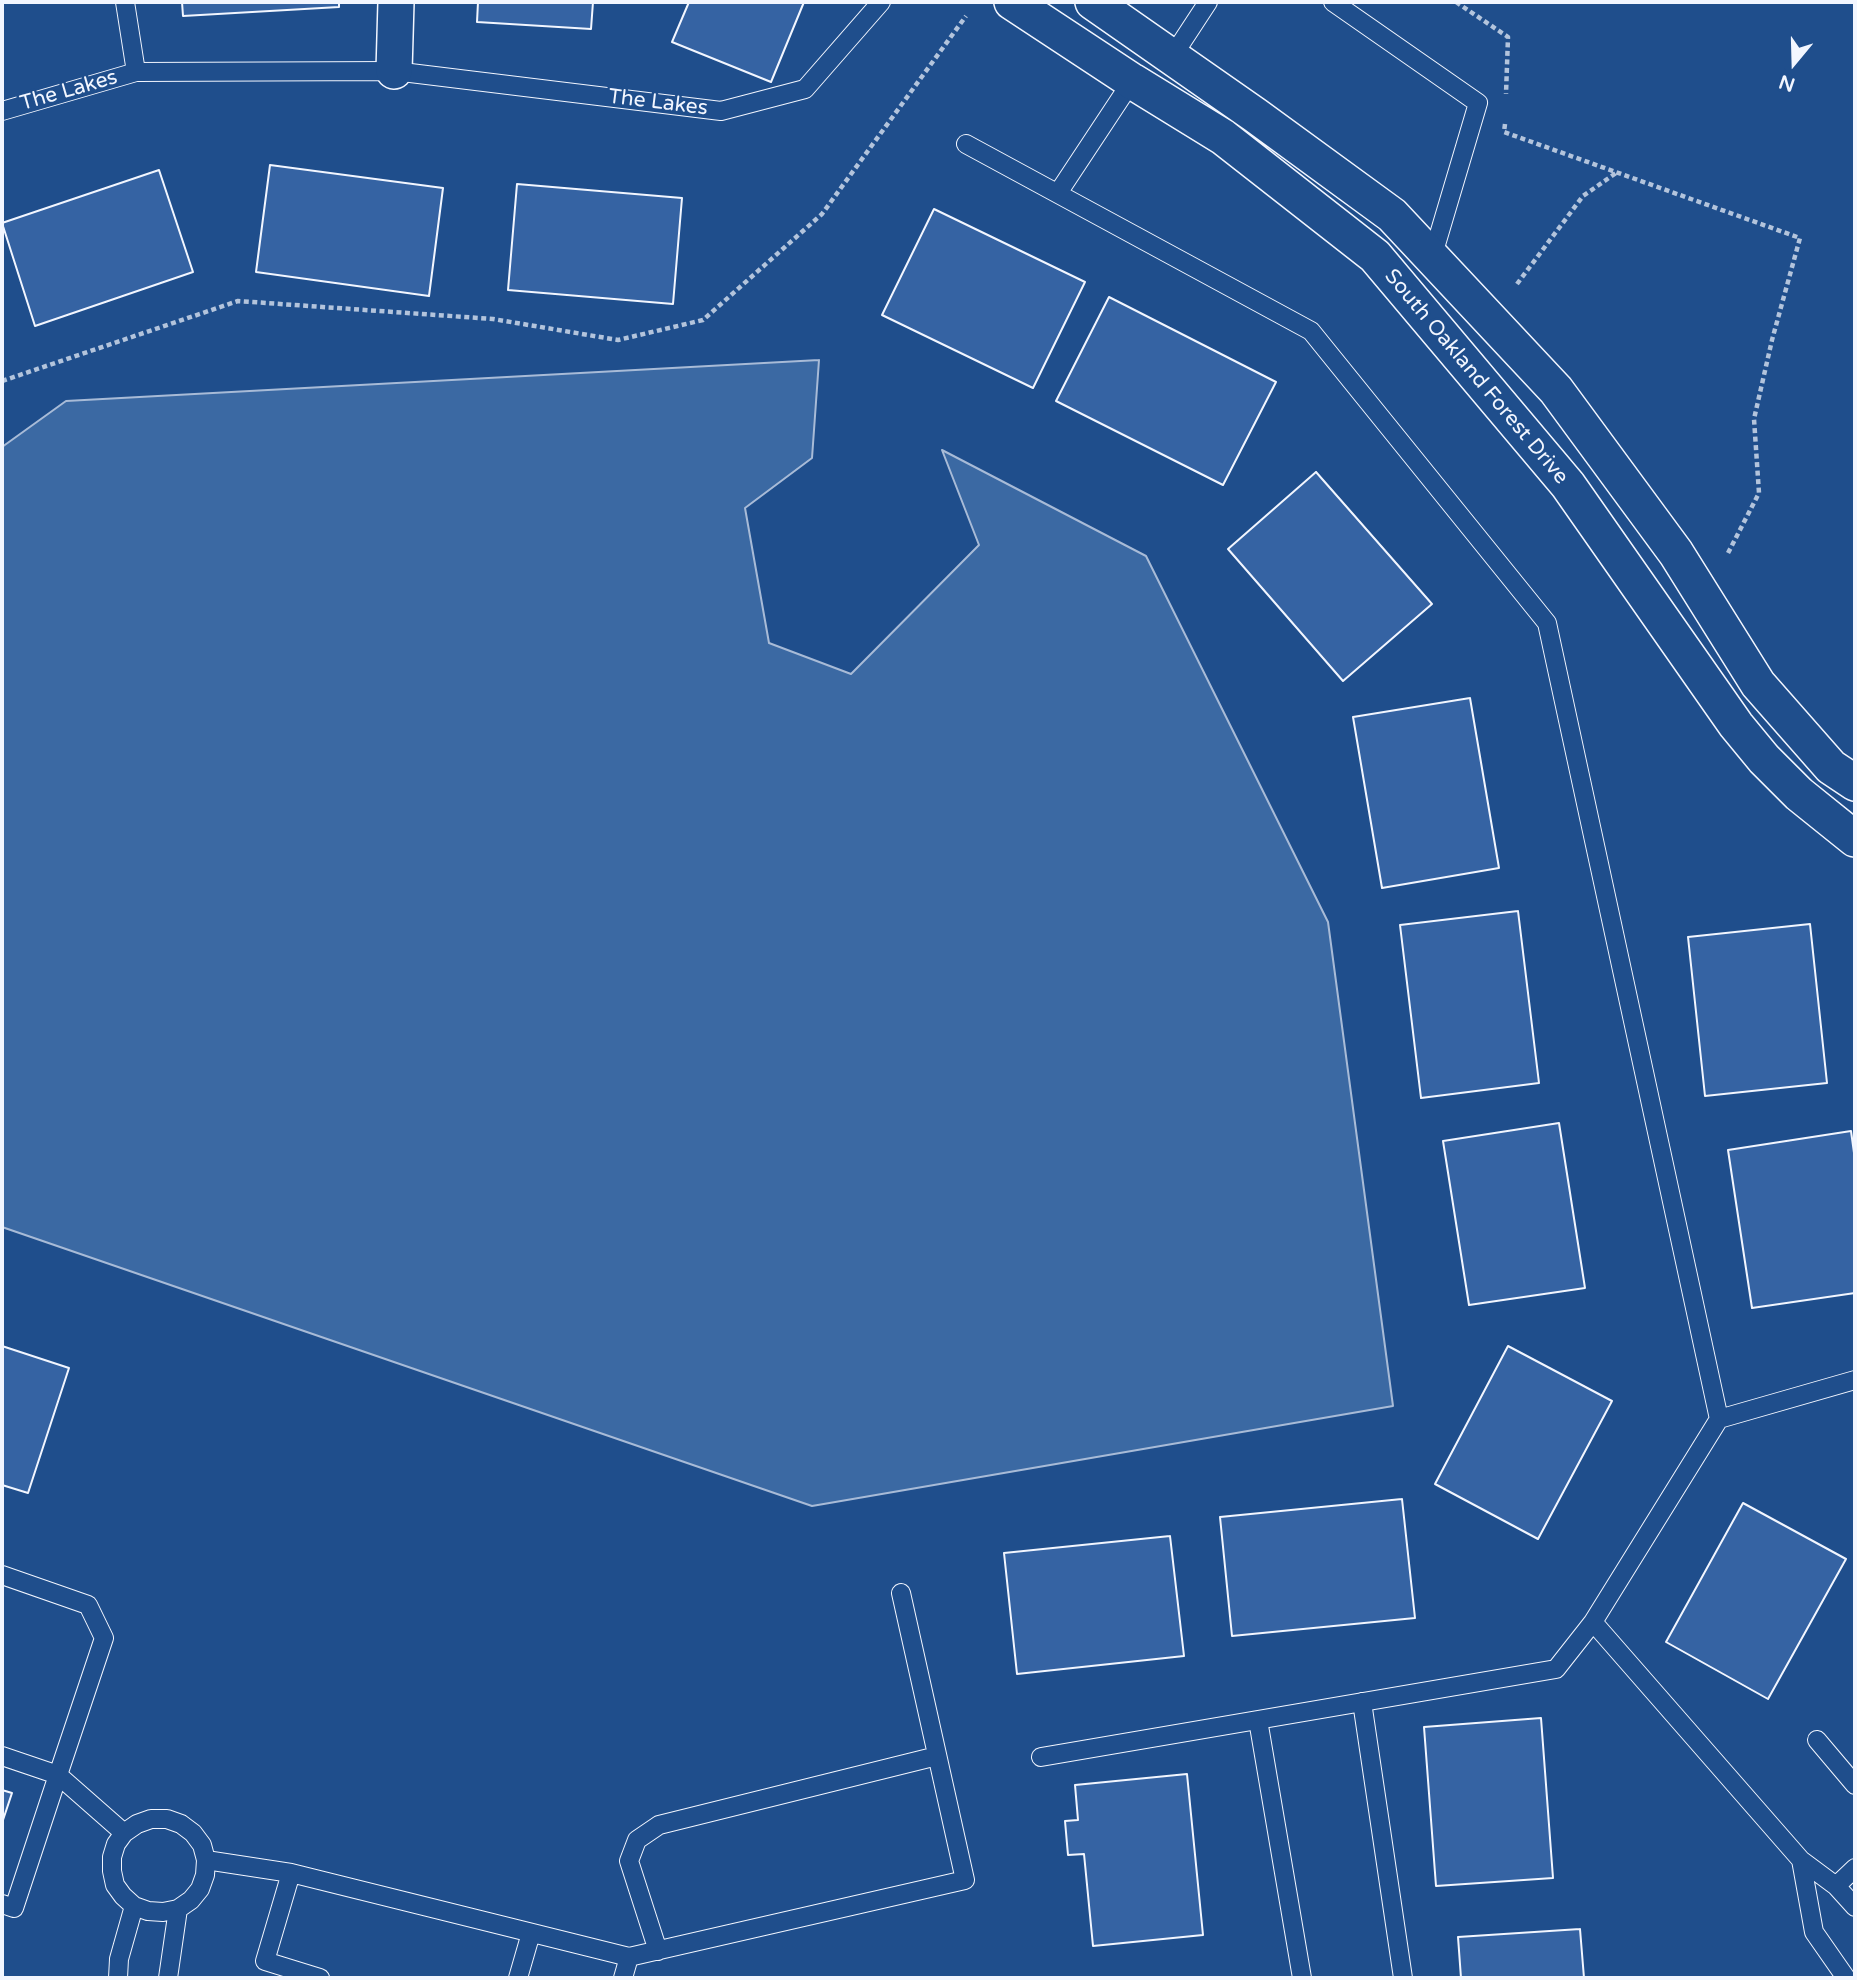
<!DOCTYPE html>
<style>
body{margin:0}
#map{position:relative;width:1857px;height:1980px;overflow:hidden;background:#1f4e8c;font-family:"Varela Round",sans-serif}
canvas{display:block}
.frame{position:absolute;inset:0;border:4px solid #f2f6ff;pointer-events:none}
.north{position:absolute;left:1759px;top:28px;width:70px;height:70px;-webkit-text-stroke:5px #1f4e8c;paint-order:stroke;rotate:199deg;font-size:19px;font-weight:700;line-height:28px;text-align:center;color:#f2f6ff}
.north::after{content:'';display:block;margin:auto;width:24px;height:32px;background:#f2f6ff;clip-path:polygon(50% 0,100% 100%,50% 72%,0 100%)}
</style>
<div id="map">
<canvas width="1857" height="1980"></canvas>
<div class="frame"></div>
<div class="north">N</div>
</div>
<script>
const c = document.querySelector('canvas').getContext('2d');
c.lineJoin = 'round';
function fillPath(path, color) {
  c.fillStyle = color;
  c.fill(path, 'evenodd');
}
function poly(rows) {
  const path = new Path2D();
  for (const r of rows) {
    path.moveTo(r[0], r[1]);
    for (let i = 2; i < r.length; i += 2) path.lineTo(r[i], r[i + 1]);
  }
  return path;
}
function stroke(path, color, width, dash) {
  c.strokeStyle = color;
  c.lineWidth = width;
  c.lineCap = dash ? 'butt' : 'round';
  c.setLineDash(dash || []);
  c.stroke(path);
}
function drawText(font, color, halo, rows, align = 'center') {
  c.font = font + ' "Varela Round",sans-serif';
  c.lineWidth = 5;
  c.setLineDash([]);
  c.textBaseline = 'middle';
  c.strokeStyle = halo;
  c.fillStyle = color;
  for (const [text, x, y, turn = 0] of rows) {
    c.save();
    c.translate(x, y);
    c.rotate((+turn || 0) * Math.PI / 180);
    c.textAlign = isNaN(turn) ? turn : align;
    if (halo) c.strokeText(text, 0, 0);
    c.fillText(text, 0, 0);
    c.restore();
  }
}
const water = poly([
 [819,360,812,458,745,508,769,643,851,674,979,545,942,450,1146,556,1328,922,1393,1406,812,1506,2,1227,2,447,66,401,819,360]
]);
fillPath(water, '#3b69a3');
stroke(water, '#a8bbd7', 2);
const building = poly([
 [182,2,339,2,339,7,183,16,182,2],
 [478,2,593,2,591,29,477,22,478,2],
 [689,2,804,2,771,82,672,42,689,2],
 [270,165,443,188,429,296,256,272,270,165],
 [159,170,193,272,35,326,2,223,159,170],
 [517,184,682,198,673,304,508,290,517,184],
 [934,209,1085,282,1033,388,882,315,934,209],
 [1109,297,1276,382,1223,485,1056,401,1109,297],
 [1316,472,1432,604,1343,681,1228,549,1316,472],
 [1470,698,1499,868,1382,888,1353,717,1470,698],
 [1518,911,1539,1083,1421,1098,1400,925,1518,911],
 [1810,924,1827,1083,1705,1096,1688,937,1810,924],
 [1559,1123,1585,1288,1469,1305,1443,1141,1559,1123],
 [1851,1131,1855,1160,1855,1293,1752,1308,1728,1150,1851,1131],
 [2,1346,69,1368,28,1493,2,1485,2,1346],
 [1508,1346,1612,1401,1538,1539,1435,1484,1508,1346],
 [1402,1499,1415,1618,1232,1636,1220,1517,1402,1499],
 [1743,1503,1846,1559,1768,1699,1666,1642,1743,1503],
 [1170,1536,1184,1656,1017,1674,1004,1553,1170,1536],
 [1541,1718,1553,1878,1436,1886,1424,1727,1541,1718],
 [1187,1774,1203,1935,1093,1946,1084,1854,1068,1855,1065,1821,1078,1820,1075,1785,1187,1774],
 [2,1790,12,1793,2,1823,2,1790],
 [1580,1929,1584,1978,1461,1978,1458,1937,1580,1929]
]);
fillPath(building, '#3563a3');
stroke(building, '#f2f6ff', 2);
const service = poly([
 [125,2,136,72],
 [1333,2,1478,103,1432,258],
 [1172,57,1208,2],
 [2,111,136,72,394,71,721,111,805,89,881,2],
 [966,144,1311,331,1547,623,1719,1419],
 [1058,193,1132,81],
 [2,1575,88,1605,104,1638,58,1775,124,1833],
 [1593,1622,1719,1419,1855,1380],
 [1362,1702,1403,1978],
 [1258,1720,1302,1978],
 [1817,1740,1855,1785],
 [2,1756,58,1775,14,1908,2,1904],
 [1041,1757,1556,1669,1593,1622,1801,1860],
 [206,1860,291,1873,629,1957,965,1880,901,1593],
 [291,1873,265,1961,320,1978],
 [1836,1886,1855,1868],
 [658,1951,629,1861,637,1840,659,1825,937,1756],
 [118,1978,119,1959,134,1906],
 [168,1978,178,1909,191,1900,200,1889,205,1875,206,1860,202,1845,193,1833,181,1824,167,1819,151,1819,137,1824,124,1833,116,1844,112,1857,112,1871,115,1885,123,1896,134,1906,148,1911,163,1912,178,1909],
 [518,1978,531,1933],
 [623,1978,629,1957],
 [1846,1978,1814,1932,1801,1860,1836,1886,1855,1907]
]);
const minor = poly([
 [1012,2,1132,81,1223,137,1375,256,1568,485,1736,725,1764,759,1799,794,1855,839],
 [1093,2,1255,115,1392,215,1556,390,1676,553,1758,684,1831,767,1855,783],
 [394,71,396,2]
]);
stroke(service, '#f2f6ff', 20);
stroke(minor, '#f2f6ff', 38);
stroke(poly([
 [1456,2,1508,37,1506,94],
 [1505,124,1504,132,1800,238,1772,340,1754,419,1759,493,1727,555],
 [1517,284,1583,196,1616,173],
 [2,381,238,301,493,319,618,340,703,320,822,214,966,16]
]), '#b3c4dc', 4.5, [5, 3.5]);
stroke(service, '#1f4e8c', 18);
stroke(minor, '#1f4e8c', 35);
drawText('21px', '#f2f6ff', '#1f4e8c', [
 ["The Lakes",69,91,-16],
 ["The Lakes",658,103,7],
 ["South Oakland Forest Drive",1476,377,50]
]);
</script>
